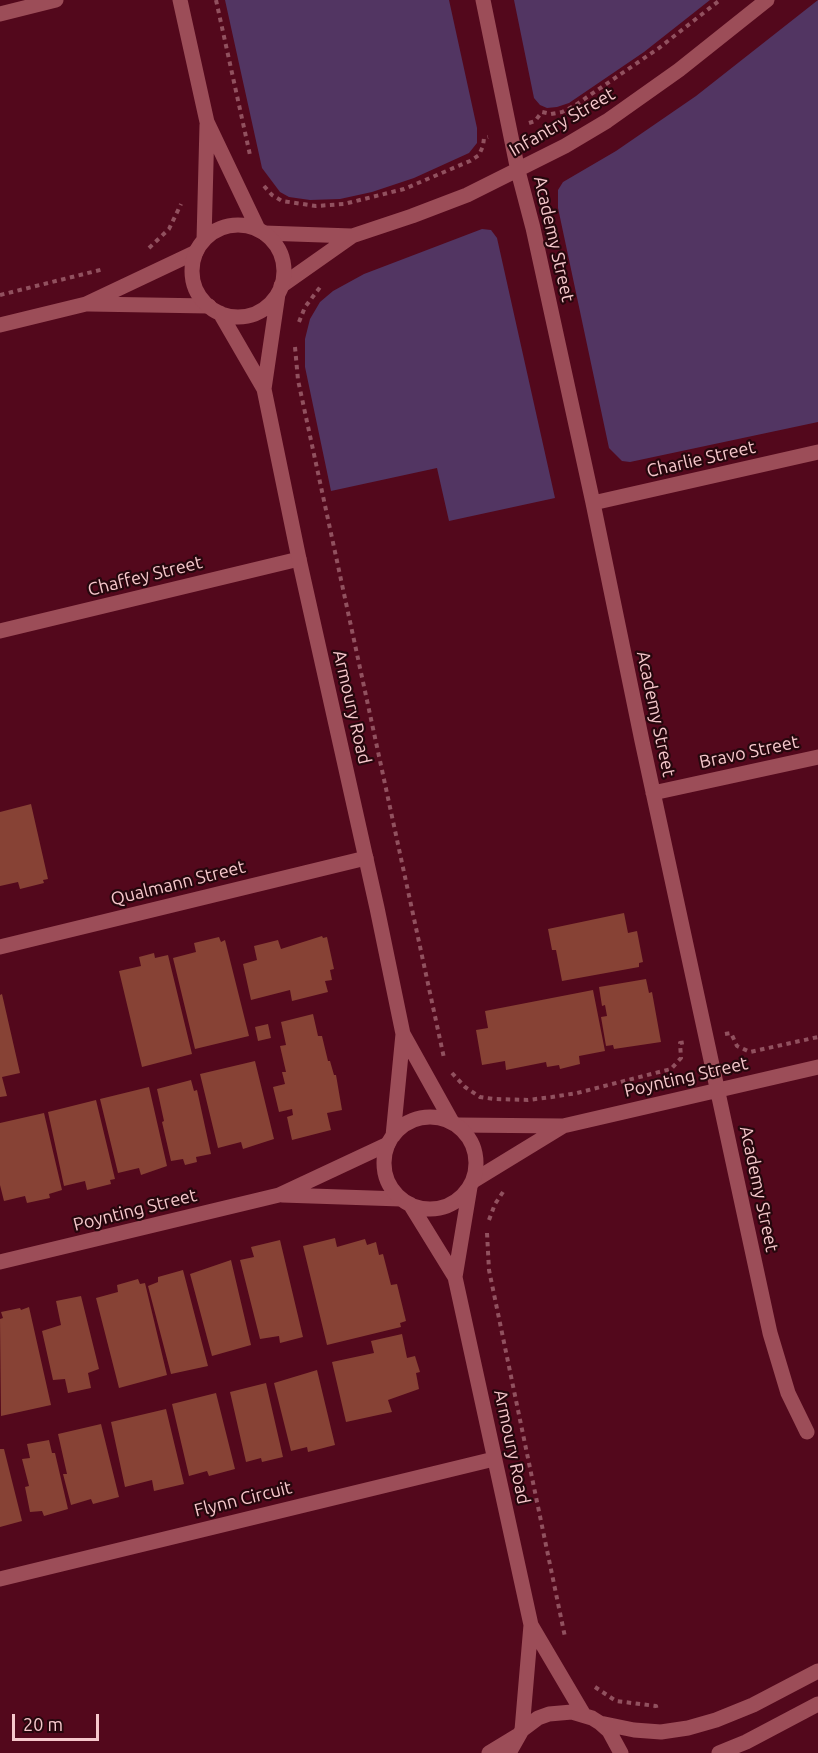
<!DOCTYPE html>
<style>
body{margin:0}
#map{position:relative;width:818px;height:1753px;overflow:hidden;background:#53081c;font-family:Ubuntu,sans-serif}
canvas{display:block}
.scale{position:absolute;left:12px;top:1714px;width:87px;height:27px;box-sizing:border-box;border:3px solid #f6c8cc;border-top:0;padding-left:8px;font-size:18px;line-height:21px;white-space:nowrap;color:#f6c8cc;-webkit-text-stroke:4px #26070d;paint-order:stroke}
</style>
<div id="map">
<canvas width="818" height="1753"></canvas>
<div class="scale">20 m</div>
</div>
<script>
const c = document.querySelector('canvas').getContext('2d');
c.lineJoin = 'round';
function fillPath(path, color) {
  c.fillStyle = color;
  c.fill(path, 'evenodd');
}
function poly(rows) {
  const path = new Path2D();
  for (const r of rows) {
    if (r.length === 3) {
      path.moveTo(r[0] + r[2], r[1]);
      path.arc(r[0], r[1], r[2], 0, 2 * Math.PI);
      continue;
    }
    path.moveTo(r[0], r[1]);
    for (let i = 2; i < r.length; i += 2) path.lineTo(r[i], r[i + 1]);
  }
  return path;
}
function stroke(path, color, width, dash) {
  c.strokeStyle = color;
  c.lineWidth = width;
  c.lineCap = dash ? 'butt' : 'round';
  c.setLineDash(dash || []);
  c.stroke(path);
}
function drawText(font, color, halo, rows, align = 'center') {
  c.font = font + ' Ubuntu,sans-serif';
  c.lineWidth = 4.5;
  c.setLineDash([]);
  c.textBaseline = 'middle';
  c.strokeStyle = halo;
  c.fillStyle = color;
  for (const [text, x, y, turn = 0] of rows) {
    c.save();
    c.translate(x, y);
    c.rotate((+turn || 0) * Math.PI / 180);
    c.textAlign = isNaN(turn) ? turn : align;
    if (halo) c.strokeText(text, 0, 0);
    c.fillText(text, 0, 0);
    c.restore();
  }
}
fillPath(poly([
 [225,0,449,0,477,128,477,143,469,153,414,178,372,192,340,199,310,200,289,197,280,192,262,168],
 [514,0,710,0,644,52,569,103,557,107,547,108,540,105,534,98],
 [818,0,818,422,630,462,622,461,609,448,558,208,558,190,563,182,616,151,696,96],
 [482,229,491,230,497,238,555,498,449,521,437,468,331,491,305,367,305,339,310,319,320,302,333,291,364,274]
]), '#523562');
fillPath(poly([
 [31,804,48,879,43,880,44,883,20,889,18,882,0,886,0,812],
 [624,913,628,933,637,931,643,962,639,963,639,967,562,981,556,950,552,950,548,929],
 [322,936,323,938,327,937,334,969,330,970,332,980,325,981,328,992,292,1001,290,990,251,1000,243,964,257,960,254,946,278,940,281,949],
 [219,937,221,942,225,940,249,1036,195,1049,173,958,196,952,194,943],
 [154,953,155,958,168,955,192,1054,142,1067,119,971,141,966,139,957],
 [646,979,649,993,652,992,661,1042,614,1049,613,1045,606,1046,601,1017,607,1016,605,1005,602,1006,599,987],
 [593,990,605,1051,579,1056,580,1064,560,1069,559,1065,547,1067,546,1062,506,1070,505,1061,482,1065,476,1030,488,1028,485,1011],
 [2,994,20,1073,2,1077,7,1096,0,1097,0,995],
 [313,1014,318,1036,322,1036,328,1061,330,1061,334,1075,336,1075,342,1110,327,1113,331,1130,292,1140,287,1117,293,1115,292,1109,279,1112,273,1087,285,1084,282,1072,286,1072,280,1046,286,1045,281,1022],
 [268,1024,271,1038,258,1041,255,1027],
 [255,1061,274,1139,243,1149,241,1142,218,1148,200,1074],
 [191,1080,194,1091,197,1090,211,1154,196,1157,197,1162,185,1165,183,1159,171,1161,162,1122,164,1121,157,1089],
 [149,1087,167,1166,141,1175,139,1168,118,1173,100,1099],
 [96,1100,115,1179,110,1180,111,1184,87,1190,85,1181,64,1186,48,1112],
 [44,1113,62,1190,49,1194,50,1198,27,1203,25,1196,4,1201,0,1185,0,1123],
 [335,1238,337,1247,365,1239,367,1245,376,1242,379,1255,383,1254,391,1285,397,1284,406,1321,400,1323,401,1327,327,1345,303,1246],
 [280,1240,303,1337,280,1343,279,1336,260,1339,240,1260,254,1257,251,1247],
 [231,1260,251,1345,212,1356,190,1274],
 [183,1270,208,1366,171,1374,148,1286,158,1282,158,1277],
 [138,1279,140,1284,145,1283,167,1375,119,1388,96,1298,118,1292,117,1285],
 [81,1296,99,1369,88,1373,91,1388,68,1393,65,1379,53,1380,42,1331,61,1325,56,1301],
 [29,1307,51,1405,1,1416,0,1319,3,1318,1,1312,20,1308,21,1310],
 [402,1334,407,1358,415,1356,420,1372,416,1373,419,1389,388,1400,392,1412,346,1422,332,1362,374,1353,371,1341],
 [317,1370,335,1445,308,1452,307,1447,291,1451,274,1383],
 [266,1383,283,1457,262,1462,261,1458,246,1462,230,1392],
 [216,1393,235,1469,209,1476,207,1471,189,1476,172,1404],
 [166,1409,184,1484,154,1491,152,1480,125,1487,111,1422],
 [101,1424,119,1497,93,1504,91,1499,71,1505,63,1474,67,1474,58,1434],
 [49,1440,52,1453,55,1453,68,1509,44,1516,42,1511,30,1512,25,1487,29,1486,22,1459,30,1458,27,1444],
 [0,1449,4,1449,22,1521,0,1527]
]), '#874235');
stroke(poly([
 [216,0,250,155],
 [529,123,535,121,542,112,551,114,562,112,574,106,659,48,720,0],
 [264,186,272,195,282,201,316,206,344,204,404,189,470,161,479,155,483,146,484,138,488,137],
 [149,248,169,229,181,204],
 [0,295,104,269],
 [299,322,305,307,321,286],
 [295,347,298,380,444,1058],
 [725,1034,731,1033,737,1046,750,1052,818,1037],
 [452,1073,465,1087,480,1097,494,1099,528,1100,552,1097,577,1093,671,1069,681,1058,680,1043,686,1042],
 [489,1220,495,1204,505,1189],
 [487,1233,489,1270,565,1637],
 [595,1687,616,1701,656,1706,657,1711]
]), '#91515f', 4, [4.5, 4.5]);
stroke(poly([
 [483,0,518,171,533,228,593,503,642,741,770,1333,788,1393,807,1432],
 [0,14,56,0],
 [264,233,352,236],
 [281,286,352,236,412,216,467,195,565,146,607,121,679,70,767,0],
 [89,304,209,306],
 [0,325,86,304,196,252],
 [593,503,818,452],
 [0,631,299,559],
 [653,793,818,757],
 [0,947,366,858],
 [458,1125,563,1126,818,1067],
 [473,1181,563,1126],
 [282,1195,401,1199],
 [0,1262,279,1195,388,1144],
 [0,1579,494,1459]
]), '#9c4d58', 15);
stroke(poly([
 [180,0,207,122,258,229],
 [238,271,46],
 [204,240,207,125],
 [220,313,264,389,299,559,377,908,403,1034,393,1136],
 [264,389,278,294],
 [403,1034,452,1122],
 [430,1163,46],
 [410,1204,455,1277,531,1625,522,1730],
 [455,1277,470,1187],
 [531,1625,584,1715],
 [600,1723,634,1730,661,1732,688,1728,716,1720,753,1705,818,1671],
 [489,1753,517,1736],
 [509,1753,522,1730,538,1718,549,1714,572,1712,592,1718,600,1723,609,1731,621,1753],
 [719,1753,746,1742,818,1704]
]), '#9c4d58', 15);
drawText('18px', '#f6c8cc', '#26070d', [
 ["Infantry Street",562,122,-30],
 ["Academy Street",554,239,77],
 ["Charlie Street",701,459,-13],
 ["Chaffey Street",145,576,-14],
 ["Armoury Road",352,707,77],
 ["Academy Street",656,714,78],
 ["Bravo Street",749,752,-12],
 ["Qualmann Street",178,883,-14],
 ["Poynting Street",686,1077,-13],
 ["Academy Street",759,1189,78],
 ["Poynting Street",135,1210,-14],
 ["Armoury Road",512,1447,78],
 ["Flynn Circuit",243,1499,-14]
]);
</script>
